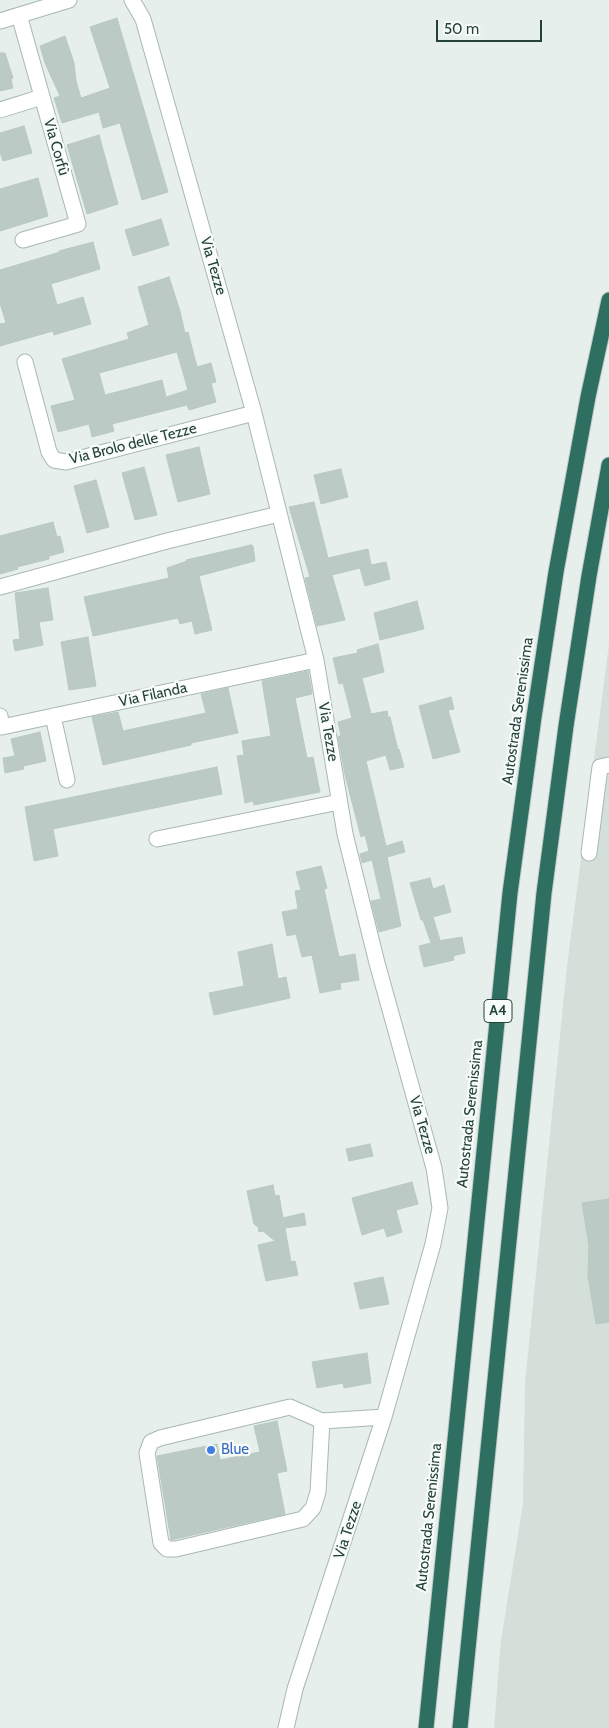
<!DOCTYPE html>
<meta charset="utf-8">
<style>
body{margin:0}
#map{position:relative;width:609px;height:1728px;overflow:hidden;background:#e6efeb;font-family:Cabin,sans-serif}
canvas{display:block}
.scale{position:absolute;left:436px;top:20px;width:106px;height:22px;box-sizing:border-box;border:2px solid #24423a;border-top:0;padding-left:6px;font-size:15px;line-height:18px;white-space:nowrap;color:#24423a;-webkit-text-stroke:4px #f7fbf9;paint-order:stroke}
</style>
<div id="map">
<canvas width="609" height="1728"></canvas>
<div class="scale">50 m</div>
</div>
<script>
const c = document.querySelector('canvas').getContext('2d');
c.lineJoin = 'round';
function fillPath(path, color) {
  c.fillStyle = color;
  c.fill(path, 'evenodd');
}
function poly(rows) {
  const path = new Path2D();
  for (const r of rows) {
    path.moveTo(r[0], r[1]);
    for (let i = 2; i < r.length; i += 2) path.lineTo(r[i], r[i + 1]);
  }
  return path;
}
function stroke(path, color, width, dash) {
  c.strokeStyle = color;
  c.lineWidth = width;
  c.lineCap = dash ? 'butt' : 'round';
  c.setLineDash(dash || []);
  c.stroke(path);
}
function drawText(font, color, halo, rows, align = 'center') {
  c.font = font + ' Cabin,sans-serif';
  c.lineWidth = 4.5;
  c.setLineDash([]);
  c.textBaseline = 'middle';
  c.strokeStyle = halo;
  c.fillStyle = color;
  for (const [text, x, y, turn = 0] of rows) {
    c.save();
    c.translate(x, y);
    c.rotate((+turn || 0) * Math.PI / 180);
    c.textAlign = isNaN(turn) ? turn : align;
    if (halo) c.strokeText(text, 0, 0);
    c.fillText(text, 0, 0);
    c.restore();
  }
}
fillPath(poly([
 [609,644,609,1728,494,1728,501,1640,523,1504,525,1383,567,966]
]), '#d4dfda');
const building = poly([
 [117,18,168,192,142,200,120,123,103,128,99,112,62,123,54,98,60,96,45,63,40,46,65,36,74,63,76,81,81,98,110,88,90,27,117,18],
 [0,53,5,53,13,78,11,79,13,88,0,91,0,53],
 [24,126,32,153,3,161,0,152,0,133,24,126],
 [99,135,118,204,87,214,67,145,99,135],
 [38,178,48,216,0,231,0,189,38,178],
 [161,219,169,245,133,256,125,230,161,219],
 [93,242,100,269,51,284,57,305,83,297,91,324,54,335,53,331,0,346,0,324,6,323,0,303,0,270,60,252,59,251,93,242],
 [169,277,180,311,185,333,188,332,197,367,211,363,216,382,211,383,216,402,189,410,187,405,112,424,114,431,92,437,89,424,58,432,51,406,75,400,62,359,129,339,127,333,149,325,138,287,169,277],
 [177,352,188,390,166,397,162,380,105,395,99,373,177,352],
 [199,447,210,494,178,502,166,455,199,447],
 [144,467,157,515,135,520,122,473,144,467],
 [341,469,348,497,321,504,314,475,341,469],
 [96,480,109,527,87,533,74,486,96,480],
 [314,502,328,558,368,549,371,565,386,562,390,579,365,586,360,568,332,575,345,620,317,626,305,578,310,577,289,507,314,502],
 [53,522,57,537,60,536,64,552,49,556,49,559,17,567,18,569,0,574,0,536,53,522],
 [251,545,253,546,255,561,199,576,212,630,195,634,192,621,180,624,178,618,93,636,84,597,169,578,167,568,187,561,186,560,251,545],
 [48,588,53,620,39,622,43,645,15,651,13,640,20,639,15,593,48,588],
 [417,601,424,629,380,640,374,613,417,601],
 [88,637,96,686,69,690,61,642,88,637],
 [378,644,384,672,362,678,371,714,387,711,388,717,390,717,398,750,399,749,404,767,390,770,386,755,366,761,386,846,402,841,405,852,387,857,401,926,379,932,371,901,381,899,372,860,362,863,360,854,369,851,365,835,361,837,345,775,338,736,341,736,338,722,352,718,343,683,339,684,333,658,358,653,357,650,378,644],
 [308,671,312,694,295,698,307,758,313,757,320,792,254,805,253,801,245,803,237,756,244,755,242,741,271,736,262,681,308,671],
 [228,688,238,733,191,743,191,745,103,765,92,717,118,712,123,731,206,713,201,694,228,688],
 [451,697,454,709,448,710,460,752,433,759,419,706,451,697],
 [40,732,46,761,23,766,24,769,5,773,3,758,15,756,11,739,40,732],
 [217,767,222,794,53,829,58,856,34,861,25,807,217,767],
 [321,866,327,888,324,889,339,957,355,954,359,980,340,983,341,989,320,993,312,955,302,957,296,934,287,936,282,912,298,909,295,891,301,890,296,872,321,866],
 [430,878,433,889,444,885,451,912,433,917,440,940,438,941,462,937,465,953,453,956,454,960,424,967,419,946,431,943,423,920,421,920,410,883,430,878],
 [272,944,278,979,286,977,290,998,214,1015,209,993,244,986,238,952,272,944],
 [370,1144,373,1156,349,1161,346,1149,370,1144],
 [412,1182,418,1204,396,1210,402,1232,387,1237,384,1228,362,1235,352,1198,412,1182],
 [273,1185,275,1196,279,1195,283,1218,304,1213,306,1225,285,1228,291,1262,295,1261,298,1275,266,1281,258,1245,275,1241,263,1231,259,1232,258,1227,254,1224,247,1191,273,1185],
 [609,1199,609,1322,596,1324,588,1276,589,1245,582,1203,609,1199],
 [383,1277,389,1304,360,1309,354,1283,383,1277],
 [367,1353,371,1383,344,1388,343,1383,317,1388,312,1362,367,1353],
 [277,1421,287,1471,277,1473,285,1514,171,1540,157,1456,217,1444,220,1460,260,1452,254,1426,277,1421]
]);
fillPath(building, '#bbcac4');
stroke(building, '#b8c9c2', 1);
const minor = poly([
 [132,0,143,19,254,413,316,660,345,834,377,963,434,1168,440,1208,433,1244,384,1417,295,1689,286,1728],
 [19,15,78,224,23,240],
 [0,21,69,0],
 [0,110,42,97],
 [25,362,49,452,54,460,66,462,254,413],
 [0,587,167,541,279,514],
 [0,716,2,727,316,660],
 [53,716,67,780],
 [157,839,339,802],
 [589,853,600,767,609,765],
 [322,1421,318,1492,313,1508,303,1519,176,1549,167,1549,161,1543,147,1453,151,1442,160,1438,290,1407,322,1421,384,1417]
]);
const highway = poly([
 [426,1728,510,893,534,717,556,572,588,397,609,300],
 [460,1728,544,893,566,726,589,576,609,465]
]);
stroke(minor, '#a8b8b2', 17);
stroke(highway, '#c2cac8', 17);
stroke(minor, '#fff', 15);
stroke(highway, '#2f6f62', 15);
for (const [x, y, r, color] of [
 [211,1450,5,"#3f7fe0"]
]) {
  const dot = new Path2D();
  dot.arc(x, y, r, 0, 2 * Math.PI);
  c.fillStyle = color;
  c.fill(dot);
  stroke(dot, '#f7fbf9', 2);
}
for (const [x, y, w] of [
 [498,1011,28]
]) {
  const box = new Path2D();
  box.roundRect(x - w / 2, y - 11.5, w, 23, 4);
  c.fillStyle = '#f7fbf9';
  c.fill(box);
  stroke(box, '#24423a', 1);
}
drawText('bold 14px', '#24423a', null, [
 ["A4",498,1011]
]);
drawText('15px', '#24423a', '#f7fbf9', [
 ["Via Corfù",56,147,74],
 ["Via Tezze",213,266,74],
 ["Via Brolo delle Tezze",133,444,-14],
 ["Via Filanda",153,695,-12],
 ["Autostrada Serenissima",518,711,-82],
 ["Via Tezze",328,732,80],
 ["Autostrada Serenissima",470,1114,-84],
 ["Via Tezze",422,1125,74],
 ["Autostrada Serenissima",429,1517,-84],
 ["Via Tezze",348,1530,-72]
]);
drawText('15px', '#366cbe', '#f7fbf9', [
 ["Blue",221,1450]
], 'left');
</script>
